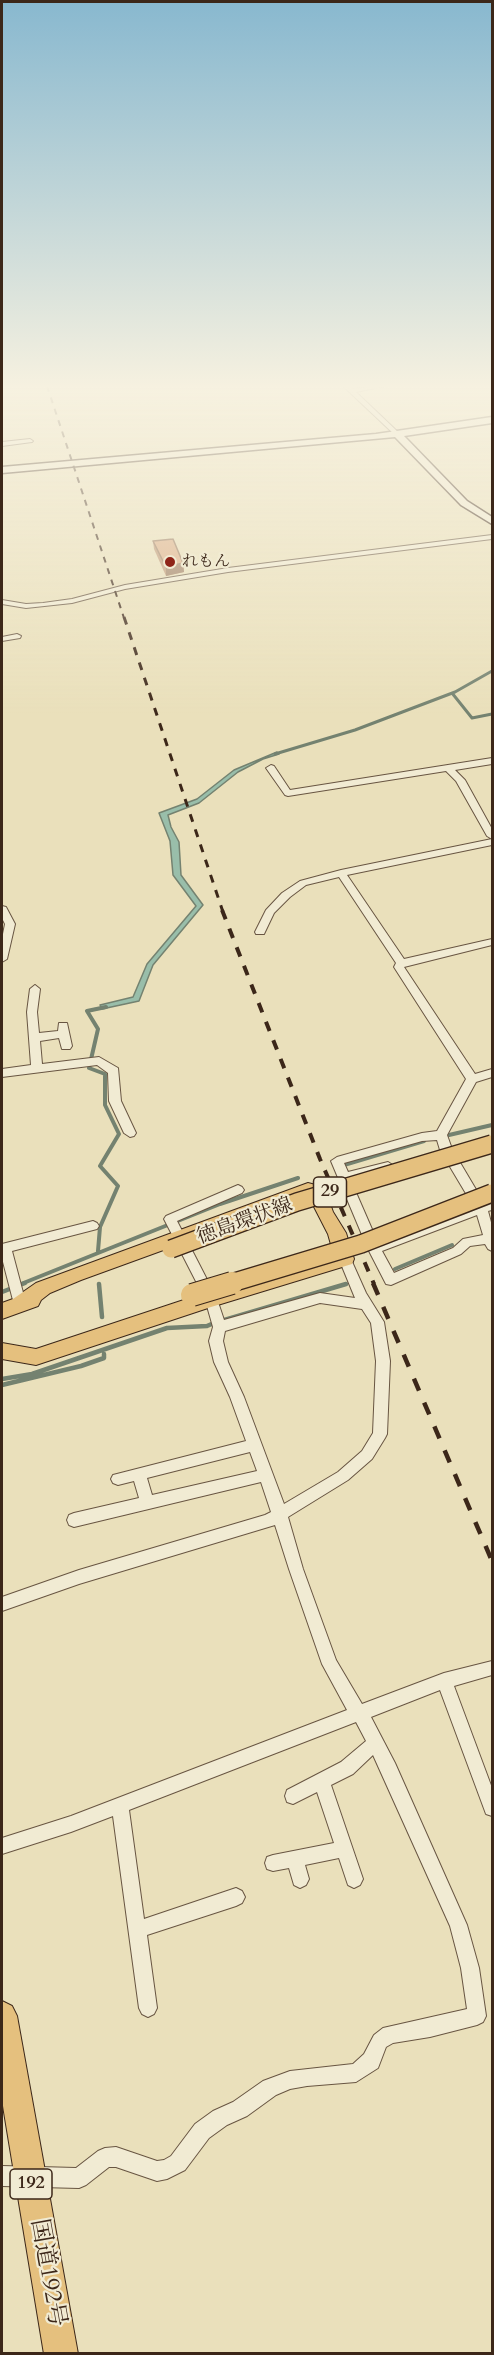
<!DOCTYPE html>
<meta charset="utf-8">
<style>
body{margin:0}
#map{position:relative;width:494px;height:2355px;overflow:hidden;background:#eae0bb;font-family:Cardo,serif}
canvas{display:block}
.frame{position:absolute;inset:0;border:3px solid #3c2719;pointer-events:none}
</style>
<div id="map">
<canvas width="494" height="2355"></canvas>
<div class="frame"></div>
</div>
<script>
const c = document.querySelector('canvas').getContext('2d');
c.lineJoin = 'round';
function fillPath(path, color) {
  c.fillStyle = color;
  c.fill(path, 'evenodd');
}
function poly(rows) {
  const path = new Path2D();
  for (const r of rows) {
    path.moveTo(r[0], r[1]);
    for (let i = 2; i < r.length; i += 2) path.lineTo(r[i], r[i + 1]);
  }
  return path;
}
function stroke(path, color, width, dash) {
  c.strokeStyle = color;
  c.lineWidth = width;
  c.lineCap = dash ? 'butt' : 'round';
  c.setLineDash(dash || []);
  c.stroke(path);
}
function drawText(font, color, halo, rows, align = 'center') {
  c.font = font + ' Cardo,"Noto Serif JP",serif';
  c.lineWidth = 4.5;
  c.setLineDash([]);
  c.textBaseline = 'middle';
  c.strokeStyle = halo;
  c.fillStyle = color;
  for (const [text, x, y, turn = 0] of rows) {
    c.save();
    c.translate(x, y);
    c.rotate((+turn || 0) * Math.PI / 180);
    c.textAlign = isNaN(turn) ? turn : align;
    if (halo) c.strokeText(text, 0, 0);
    c.fillText(text, 0, 0);
    c.restore();
  }
}
const water = poly([
 [277,752,279,754,263,759,238,772,199,803,168,815,171,827,179,842,181,875,203,905,153,965,139,1001,102,1009,100,1005,133,997,147,964,196,906,173,875,170,841,159,813,197,799,234,770,277,752]
]);
fillPath(water, '#99beaa');
stroke(water, '#748270', 1.5);
stroke(poly([
 [452,693,472,718,492,714],
 [275,754,355,730,455,692,492,671]
]), '#748270', 3);
stroke(poly([
 [449,1135,492,1125],
 [344,1165,424,1141],
 [98,1251,100,1227,118,1186,100,1166,119,1134,105,1105,105,1074,89,1068,98,1029,87,1011,106,1007],
 [395,1269,452,1245],
 [21,1284,220,1204,298,1178]
]), '#748270', 4);
stroke(poly([
 [99,1284,102,1317],
 [2,1292,25,1283],
 [221,1321,346,1284],
 [2,1379,32,1374,167,1328,207,1326,214,1323],
 [2,1385,81,1366,104,1358,104,1354]
]), '#748270', 4.5);
const minor = poly([
 [343,386,350,386,353,389,385,386,356,392,399,433,399,435,395,435,343,386],
 [30,439,33,441,32,442,2,446,2,442,30,439],
 [492,535,492,539,228,572,125,589,72,603,26,608,2,604,2,600,26,604,43,603,72,599,125,585,228,568,492,535],
 [17,634,21,636,20,638,2,641,2,637,17,634],
 [492,758,492,764,455,770,465,780,492,829,492,839,487,836,456,781,446,771,288,796,285,795,266,768,271,765,274,766,290,790,492,758],
 [492,839,492,845,347,875,404,959,492,939,492,945,404,967,475,1074,492,1069,492,1077,476,1082,447,1135,452,1149,484,1203,492,1200,492,1210,488,1211,492,1226,492,1251,488,1249,485,1244,470,1246,461,1254,391,1285,386,1284,368,1249,331,1161,337,1157,422,1133,437,1131,466,1079,394,967,396,963,339,877,306,885,290,897,274,913,264,934,256,934,255,932,266,910,282,893,300,881,341,870,492,839],
 [437,1140,440,1150,474,1207,378,1243,351,1181,392,1169,394,1166,388,1162,348,1172,344,1163,422,1141,437,1140],
 [477,1215,483,1235,463,1239,453,1248,394,1273,382,1251,477,1215],
 [2,906,6,907,15,924,7,959,2,962,2,939,5,924,2,918,2,906],
 [35,985,40,989,37,1012,39,1033,58,1031,59,1023,67,1023,72,1046,70,1049,62,1049,59,1038,40,1041,42,1064,99,1057,118,1068,121,1101,136,1133,134,1136,130,1137,124,1133,109,1101,108,1073,97,1065,2,1077,2,1069,31,1065,27,1012,30,989,35,985],
 [238,1185,242,1187,244,1190,242,1193,177,1221,217,1299,224,1320,320,1293,355,1298,339,1259,341,1255,345,1254,349,1255,366,1293,384,1322,390,1361,387,1434,385,1438,372,1459,348,1480,288,1517,303,1569,336,1660,362,1704,444,1673,492,1661,492,1675,454,1686,492,1788,492,1816,486,1814,440,1690,371,1717,395,1763,467,1925,479,1968,486,2016,483,2022,477,2025,430,2037,393,2043,386,2047,378,2068,356,2082,307,2086,290,2089,276,2095,247,2116,227,2125,209,2138,185,2170,167,2179,157,2181,116,2167,109,2167,86,2185,79,2188,2,2186,2,2166,76,2168,98,2151,105,2148,116,2147,157,2161,164,2160,171,2156,195,2124,213,2111,233,2102,263,2081,290,2071,353,2064,364,2054,374,2035,383,2028,467,2009,461,1968,450,1926,373,1755,353,1774,331,1785,363,1879,360,1885,354,1888,348,1885,339,1858,305,1865,309,1879,306,1885,300,1888,294,1885,289,1868,273,1871,267,1869,265,1863,267,1857,273,1855,334,1843,317,1792,293,1804,287,1802,285,1796,287,1790,341,1762,366,1741,356,1722,129,1810,144,1919,236,1888,242,1891,245,1897,242,1903,236,1906,147,1935,157,2008,154,2014,148,2017,142,2014,139,2008,113,1816,71,1832,2,1854,2,1838,71,1816,347,1710,322,1664,289,1569,275,1525,79,1584,2,1611,2,1597,79,1570,265,1515,271,1512,261,1482,74,1527,69,1525,67,1520,69,1515,74,1513,139,1498,134,1481,118,1485,113,1483,111,1479,113,1475,246,1441,230,1397,214,1362,209,1341,213,1327,205,1299,164,1219,166,1216,238,1185],
 [320,1303,362,1309,371,1323,376,1361,373,1433,362,1451,338,1472,284,1504,244,1397,228,1362,223,1341,225,1331,320,1303],
 [250,1452,257,1471,152,1495,147,1478,250,1452],
 [93,1221,97,1223,99,1226,97,1229,12,1251,26,1304,25,1308,20,1309,15,1308,2,1258,2,1244,93,1221]
]);
const secondary = poly([
 [492,417,492,423,404,436,467,501,492,517,492,524,461,505,395,437,2,473,2,467,376,434,492,417]
]);
const primary = poly([
 [308,1183,323,1187,326,1192,333,1212,346,1233,354,1259,352,1264,211,1307,36,1365,2,1359,2,1343,36,1349,211,1291,334,1255,328,1234,309,1197,81,1280,50,1293,41,1300,38,1306,2,1319,2,1303,13,1299,36,1283,308,1183]
]);
const trunk = poly([
 [2,2001,12,2006,17,2016,78,2354,44,2354,2,2100,2,2001]
]);
stroke(minor, '#685542', 2);
stroke(secondary, '#3c2719', 3);
stroke(primary, '#3c2719', 2);
stroke(trunk, '#3c2719', 2);
fillPath(minor, '#f1ebd3');
fillPath(secondary, '#f1ebd3');
fillPath(primary, '#e5c07e');
fillPath(trunk, '#e5c07e');
stroke(poly([
 [47,386,124,618]
]), '#3c2719', 2, [6, 6]);
stroke(poly([
 [124,617,223,912]
]), '#3c2719', 3, [8, 8]);
stroke(poly([
 [222,910,320,1159,374,1284]
]), '#3c2719', 4, [10, 10]);
stroke(poly([
 [373,1283,492,1561]
]), '#3c2719', 4.5, [13, 13]);
const primaryBridgeFar1 = poly([
 [171,1249,297,1202,492,1144],
 [228,1284,361,1244,492,1193]
]);
const primaryBridge = poly([
 [192,1295,232,1283]
]);
stroke(primaryBridgeFar1, '#3c2719', 20, []);
stroke(primaryBridge, '#3c2719', 24, []);
stroke(primaryBridgeFar1, '#e5c07e', 17);
stroke(primaryBridge, '#e5c07e', 22);
fillPath(poly([
 [153,541,183,563,184,572,166,576,154,549]
]), '#bc9472');
fillPath(poly([
 [183,563,184,572,166,576,166,567]
]), '#99785c');
const building = poly([
 [173,539,183,563,166,567,153,541,173,539]
]);
fillPath(building, '#dbac84');
stroke(building, '#99785c', 1.5);
const sky = c.createLinearGradient(0, 0, 0, 716);
sky.addColorStop(0, '#88b8cf');
sky.addColorStop(0.54, '#f6f1e0');
sky.addColorStop(1, '#f6f1e000');
c.fillStyle = sky;
c.fillRect(0, 0, 494, 716);
for (const [x, y, r, color] of [
 [170,562,6,"#8f2418"]
]) {
  const dot = new Path2D();
  dot.arc(x, y, r, 0, 2 * Math.PI);
  c.fillStyle = color;
  c.fill(dot);
  stroke(dot, '#f1ebd3', 2);
}
drawText('16px', '#3c2719', '#f1ebd3', [
 ["れもん",182,562]
], 'left');
for (const [x, y, w] of [
 [330,1192,33],
 [31,2184,42]
]) {
  const box = new Path2D();
  box.roundRect(x - w / 2, y - 15, w, 30, 4.5);
  c.fillStyle = '#f1ebd3';
  c.fill(box);
  stroke(box, '#3c2719', 1.5);
}
drawText('bold 18px', '#3c2719', null, [
 ["29",330,1192],
 ["192",31,2184]
]);
drawText('20px', '#3c2719', '#f1ebd3', [
 ["徳島環状線",245,1222,-20]
]);
drawText('24px', '#3c2719', '#f1ebd3', [
 ["国道192号",47,2273,80]
]);
</script>
